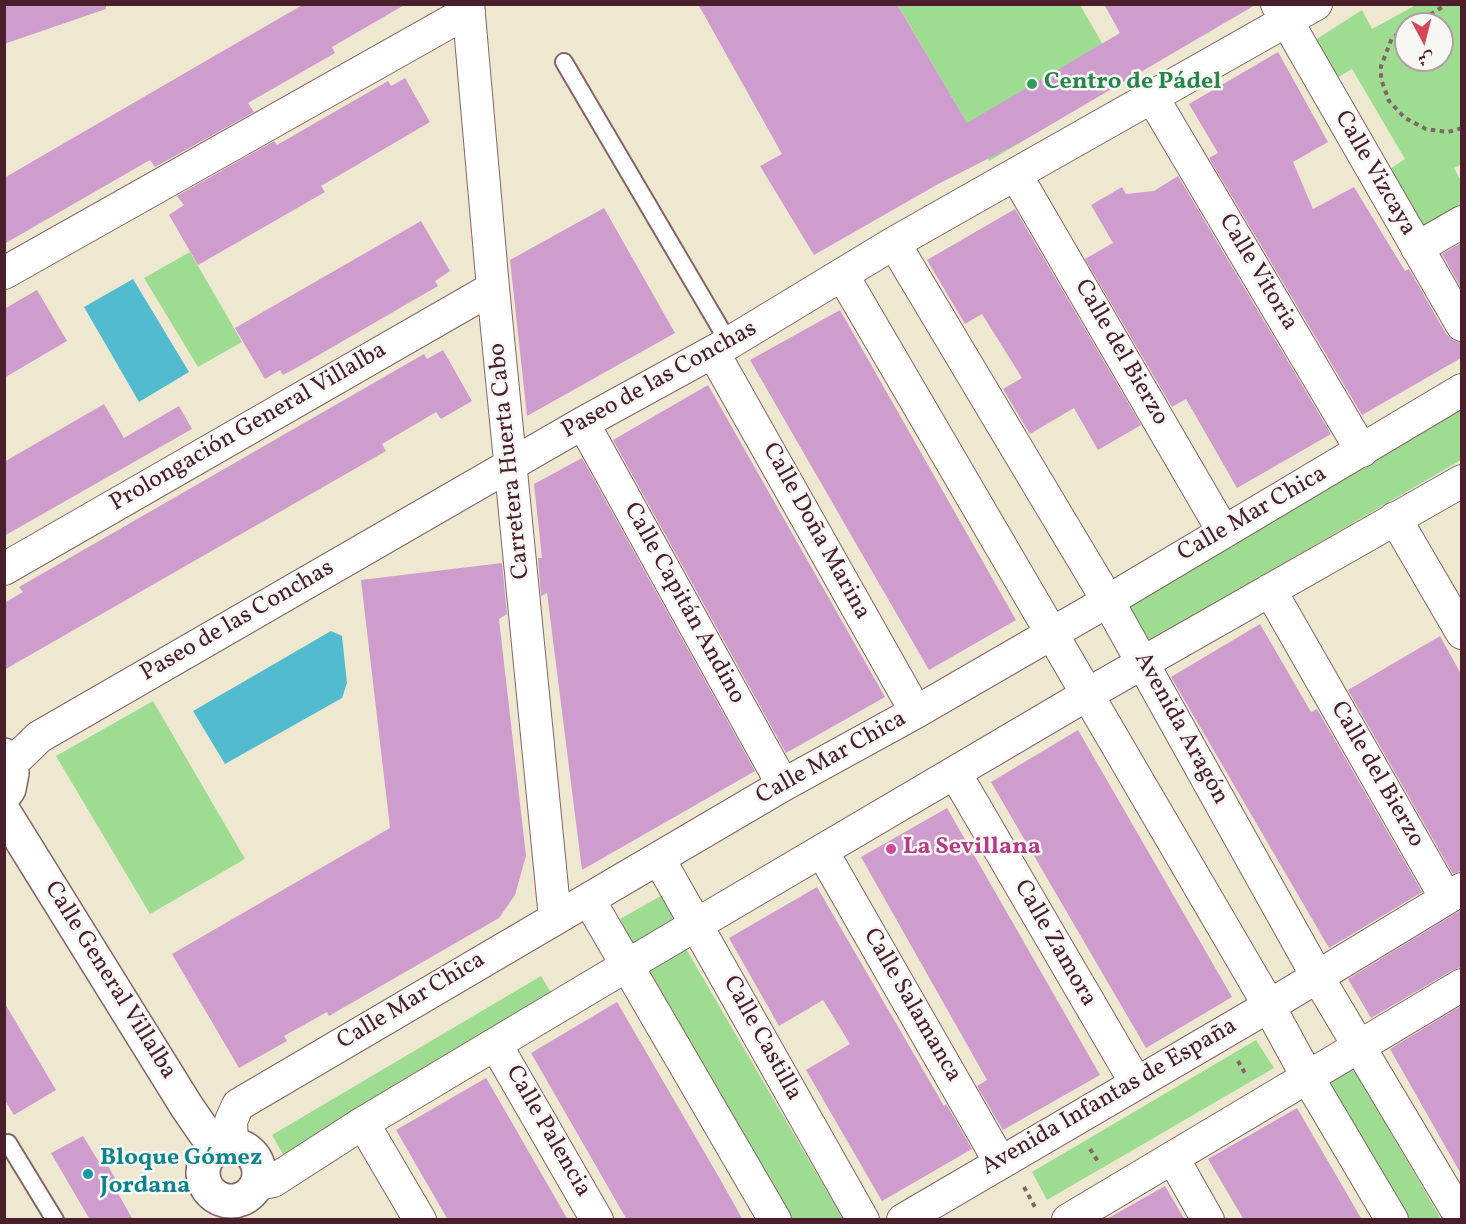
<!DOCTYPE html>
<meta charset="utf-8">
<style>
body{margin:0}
#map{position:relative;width:1466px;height:1224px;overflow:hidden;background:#efe8d1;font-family:Vollkorn,Amiri,serif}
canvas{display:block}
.frame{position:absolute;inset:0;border:6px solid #4a1f2b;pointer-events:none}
.north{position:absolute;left:1394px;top:12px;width:60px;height:60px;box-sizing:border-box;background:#f6f6f2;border:2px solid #b1a0a2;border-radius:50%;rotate:173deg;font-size:16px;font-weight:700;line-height:24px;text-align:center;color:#4a1f2b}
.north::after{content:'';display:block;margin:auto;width:21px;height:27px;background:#d1495b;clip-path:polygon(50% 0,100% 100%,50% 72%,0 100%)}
</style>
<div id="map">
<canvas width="1466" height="1224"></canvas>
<div class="frame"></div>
<div class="north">ش</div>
</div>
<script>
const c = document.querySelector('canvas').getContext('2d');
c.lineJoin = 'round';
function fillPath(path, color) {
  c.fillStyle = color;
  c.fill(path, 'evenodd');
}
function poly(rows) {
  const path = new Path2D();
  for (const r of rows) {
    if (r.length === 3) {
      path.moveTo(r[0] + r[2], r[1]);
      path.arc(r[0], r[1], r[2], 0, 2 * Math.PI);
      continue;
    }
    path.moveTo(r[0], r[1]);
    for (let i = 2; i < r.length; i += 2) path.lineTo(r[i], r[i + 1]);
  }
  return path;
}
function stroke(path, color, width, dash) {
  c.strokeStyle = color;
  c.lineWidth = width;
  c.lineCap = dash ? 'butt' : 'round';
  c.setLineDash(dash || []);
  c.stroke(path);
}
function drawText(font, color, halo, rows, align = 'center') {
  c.font = font + ' Vollkorn,serif';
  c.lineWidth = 5;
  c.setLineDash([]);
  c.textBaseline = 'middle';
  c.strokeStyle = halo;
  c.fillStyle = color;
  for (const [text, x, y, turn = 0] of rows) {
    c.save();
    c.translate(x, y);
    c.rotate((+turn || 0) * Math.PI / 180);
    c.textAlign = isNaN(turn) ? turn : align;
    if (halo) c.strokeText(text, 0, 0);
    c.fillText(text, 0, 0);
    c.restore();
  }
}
fillPath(poly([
 [898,5,1080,5,1124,81,989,161],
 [1416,5,1461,5,1462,164,1454,168,1461,181,1461,208,1426,230,1390,169,1405,159,1352,69,1335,79,1312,42,1362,10,1372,29],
 [1406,24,1442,24,1442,60,1406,60],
 [190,252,242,342,198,367,144,278],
 [1461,410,1461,460,1148,642,1125,605],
 [153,701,245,859,150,914,56,756],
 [668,892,686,925,638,952,620,919],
 [685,947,843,1219,793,1219,647,970],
 [541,976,555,999,285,1158,272,1135],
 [1256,1040,1274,1068,1047,1200,1032,1172],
 [1352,1066,1441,1219,1409,1219,1327,1082]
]), '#9ddc91');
fillPath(poly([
 [133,279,189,372,139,402,84,307],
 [331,631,342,636,347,683,342,698,225,764,193,711]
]), '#52bbcf');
fillPath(poly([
 [4,4,106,4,106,9,4,44],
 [304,4,406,4,332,47,335,53,248,103,254,112,155,167,150,160,4,244,4,178],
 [698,4,897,4,967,123,1120,33,1104,4,1257,4,1021,142,940,183,814,255,760,166,782,154],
 [1278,52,1328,142,1293,162,1313,209,1354,187,1405,271,1409,269,1446,334,1453,340,1461,343,1461,358,1362,415,1209,158,1218,153,1189,104],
 [405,78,430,122,321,186,325,192,198,265,169,215,184,205,177,196,274,141,277,145,388,81,391,86],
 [1178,176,1331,434,1237,488,1186,399,1172,407,1085,259,1113,243,1091,205,1122,187,1126,194,1154,191],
 [604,208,675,333,527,416,510,260],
 [1015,209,1141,425,1098,450,1074,408,1030,434,1003,389,1022,378,982,314,965,324,927,260],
 [421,221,450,271,435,281,438,286,298,367,283,375,280,370,265,379,235,328],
 [1461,243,1461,288,1442,254],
 [37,290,67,341,4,378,4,309],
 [840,310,1016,620,929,670,750,360],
 [443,350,472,401,441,419,436,412,382,444,386,451,4,670,4,603,23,592,19,587,424,354,427,359],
 [708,385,885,697,786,753,613,440],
 [104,404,124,438,179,406,192,429,4,536,4,462],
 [582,458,755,771,582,870,547,593,541,596,538,558,542,558,534,484],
 [502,563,507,614,499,619,526,856,515,895,499,918,329,1016,327,1012,284,1036,287,1041,239,1068,172,954,390,828,361,580],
 [1260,624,1311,712,1317,709,1422,892,1329,948,1171,677],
 [1440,636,1461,674,1461,871,1453,874,1348,690],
 [1078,730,1232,997,1146,1048,991,782],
 [947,808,1100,1075,1003,1130,977,1086,987,1080,861,857],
 [817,887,944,1106,946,1104,972,1149,882,1201,806,1070,850,1044,823,1000,779,1026,729,938],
 [1461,910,1461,967,1453,970,1371,1018,1348,979],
 [4,1002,56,1090,14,1115,4,1099],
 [617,1002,720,1179,743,1220,627,1220,531,1053],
 [1461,1006,1461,1174,1390,1049],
 [486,1078,511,1121,568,1220,448,1220,396,1130],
 [1297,1108,1347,1194,1362,1220,1244,1220,1208,1159],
 [83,1136,99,1162,104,1159,119,1185,115,1188,133,1220,90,1220,51,1153],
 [1165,1186,1185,1220,1105,1220]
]), '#cf9cce');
const service = poly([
 [564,62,729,343],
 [8,1143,55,1220]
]);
const minor = poly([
 [468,4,493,288,555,918],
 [1277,4,1462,325],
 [1151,95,1362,451],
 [1016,175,1223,531],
 [894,243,1108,601,1317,976,1462,1219],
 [1417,248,1462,222],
 [4,273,469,11],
 [843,276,1260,990,1308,1078,1392,1220],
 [713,352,916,712],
 [583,423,783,785],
 [1395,518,1462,633],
 [4,569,493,288],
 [1270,590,1446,898],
 [10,765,39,737,583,423,729,343,894,243,1316,4],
 [955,773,1136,1083],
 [822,851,1000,1162],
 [659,859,863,1220],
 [589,900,775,1220],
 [496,1045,597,1220],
 [363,1123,420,1220],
 [232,1145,231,1121,238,1105,783,785,916,712,1108,601,1462,390],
 [1173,1158,1208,1220],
 [257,1184,273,1181,363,1123,626,966,1088,694,1462,481],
 [903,1220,1269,1006,1462,889],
 [1068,1220,1462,985]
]);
const tertiary = poly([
 [4,755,12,773,9,789,4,796],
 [4,812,187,1107,216,1149],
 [231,1173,28]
]);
stroke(service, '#846565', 20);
stroke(minor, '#846565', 34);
stroke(tertiary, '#846565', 36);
stroke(poly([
 [1415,24,1447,4],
 [1406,29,1392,38,1381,66,1381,79,1389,101,1405,118,1426,129,1448,132,1462,128],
 [1238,1061,1246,1075],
 [1090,1149,1099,1163],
 [1024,1187,1036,1209]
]), '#846565', 4, [4.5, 4.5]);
stroke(service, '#fff', 16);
stroke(minor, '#fff', 32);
stroke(tertiary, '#fff', 33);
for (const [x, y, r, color] of [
 [1032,84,6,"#2e9e5b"],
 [891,849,6,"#d1479c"],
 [88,1174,6,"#0f9aa8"]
]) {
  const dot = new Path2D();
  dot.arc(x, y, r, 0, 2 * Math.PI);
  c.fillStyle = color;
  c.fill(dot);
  stroke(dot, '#f6f6f2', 2);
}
drawText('bold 24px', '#27864d', '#f6f6f2', [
 ["Centro de Pádel",1044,84]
], 'left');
drawText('24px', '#4a1f2b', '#f6f6f2', [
 ["Calle Vizcaya",1374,174,60],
 ["Calle Vitoria",1257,273,59],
 ["Calle del Bierzo",1120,353,60],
 ["Paseo de las Conchas",660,381,-29],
 ["Prolongación General Villalba",249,428,-30],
 ["Carretera Huerta Cabo",511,461,-96],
 ["Calle Mar Chica",1253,515,-30],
 ["Calle Doña Marina",815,532,61],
 ["Calle Capitán Andino",683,604,61],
 ["Paseo de las Conchas",238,622,-30],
 ["Avenida Aragón",1180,729,61],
 ["Calle Mar Chica",832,759,-29],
 ["Calle del Bierzo",1376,775,60],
 ["Calle Zamora",1054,944,60],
 ["Calle General Villalba",109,981,58],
 ["Calle Mar Chica",412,1002,-31],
 ["Calle Salamanca",911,1006,60],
 ["Calle Castilla",761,1039,61],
 ["Avenida Infantas de España",1110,1098,-30],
 ["Calle Palencia",547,1132,60]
]);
drawText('bold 24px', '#b23c85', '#f6f6f2', [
 ["La Sevillana",903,849]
], 'left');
drawText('bold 24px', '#0d838f', '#f6f6f2', [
 ["Bloque Gómez",100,1160],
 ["Jordana",100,1188]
], 'left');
</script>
